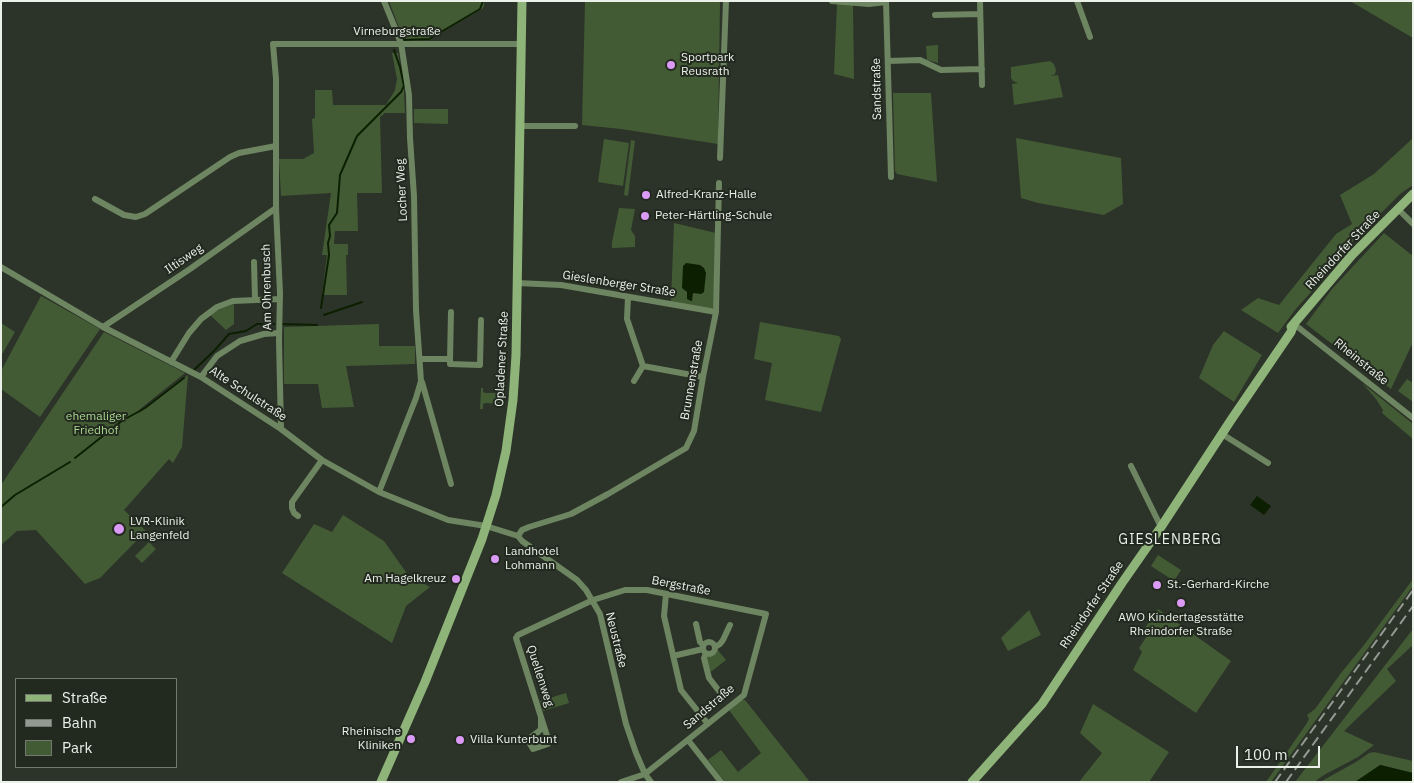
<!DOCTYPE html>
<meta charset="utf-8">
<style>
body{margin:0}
#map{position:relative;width:1414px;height:783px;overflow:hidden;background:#2c3328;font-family:"IBM Plex Sans",sans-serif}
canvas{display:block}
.frame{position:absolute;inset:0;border:2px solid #ebf0e9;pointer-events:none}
.legend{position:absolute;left:15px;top:678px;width:162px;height:90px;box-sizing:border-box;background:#22291e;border:1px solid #72796f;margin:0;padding:6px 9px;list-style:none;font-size:15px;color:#ebf0e9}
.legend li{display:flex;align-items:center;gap:10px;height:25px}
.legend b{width:25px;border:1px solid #72796f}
.scale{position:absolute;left:1236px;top:746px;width:84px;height:22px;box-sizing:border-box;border:2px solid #ebf0e9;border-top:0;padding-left:6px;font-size:15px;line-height:18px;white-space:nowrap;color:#ebf0e9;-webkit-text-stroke:4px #22291e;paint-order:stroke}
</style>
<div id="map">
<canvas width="1414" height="783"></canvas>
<div class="frame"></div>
<ul class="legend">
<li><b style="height:6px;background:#8eb479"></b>Straße</li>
<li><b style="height:6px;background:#949a91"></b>Bahn</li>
<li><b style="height:14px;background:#435b35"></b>Park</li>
</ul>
<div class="scale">100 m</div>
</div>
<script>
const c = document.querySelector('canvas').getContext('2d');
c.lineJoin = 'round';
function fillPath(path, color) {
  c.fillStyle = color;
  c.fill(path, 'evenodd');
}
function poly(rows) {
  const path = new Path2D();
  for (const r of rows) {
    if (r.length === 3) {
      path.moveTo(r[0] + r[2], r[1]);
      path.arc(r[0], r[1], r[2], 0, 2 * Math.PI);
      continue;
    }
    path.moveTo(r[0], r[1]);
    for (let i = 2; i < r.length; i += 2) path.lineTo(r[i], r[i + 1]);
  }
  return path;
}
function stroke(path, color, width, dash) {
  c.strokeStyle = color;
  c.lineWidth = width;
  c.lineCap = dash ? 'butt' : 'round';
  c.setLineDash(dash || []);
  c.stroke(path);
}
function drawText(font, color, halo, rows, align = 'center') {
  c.font = font + ' "IBM Plex Sans",sans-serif';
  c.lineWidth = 4;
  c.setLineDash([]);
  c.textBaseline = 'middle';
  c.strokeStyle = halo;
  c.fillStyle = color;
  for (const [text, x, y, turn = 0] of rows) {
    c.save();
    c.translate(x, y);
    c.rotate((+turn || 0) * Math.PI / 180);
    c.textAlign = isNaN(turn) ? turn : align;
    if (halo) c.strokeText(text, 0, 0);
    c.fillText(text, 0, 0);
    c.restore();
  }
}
fillPath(poly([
 [389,1,484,1,484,6,482,9,429,40,404,41],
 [585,1,720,1,718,144,621,129,582,125],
 [1350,1,1413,1,1413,38],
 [837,3,853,5,854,79,834,74],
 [938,45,938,63,927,60,926,46],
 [392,53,398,53,404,89,405,113,385,113,380,117,382,193,357,193,358,231,335,231,334,244,348,244,348,255,346,255,347,295,322,295,327,255,322,255,331,193,281,196,279,159,303,159,314,153,312,119,315,118,315,90,332,90,333,105,386,105,395,90,397,79],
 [1050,61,1054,64,1056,70,1055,74,1051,76,1058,75,1063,97,1014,105,1012,84,1018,83,1013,81,1011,78,1011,67],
 [893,93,931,93,937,182,897,174,895,171],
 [414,109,448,109,448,124,414,123],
 [1016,138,1121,158,1123,204,1104,215,1038,203,1021,198],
 [1413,138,1413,185,1400,194,1352,242,1348,251,1295,310,1278,333,1241,310,1258,298,1279,305,1336,234,1352,224,1340,195,1374,174],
 [604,139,629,143,623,186,598,182],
 [631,140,635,141,628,196,624,195],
 [619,208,635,209,631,230,635,236,635,247,612,248,612,242],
 [674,223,716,233,714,307,711,309,671,302],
 [1384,233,1413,256,1413,342,1391,389,1306,324,1332,289],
 [41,296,100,329,40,417,1,389,1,371],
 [234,304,234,324,226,330,210,315,222,308],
 [760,322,839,336,841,339,821,412,765,400,772,363,754,359],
 [1,323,15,332,1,356],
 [379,324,379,346,415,346,415,364,346,366,354,407,322,408,318,384,284,384,284,327],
 [1224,331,1262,355,1234,402,1199,378,1213,345],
 [104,332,185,373,140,409,139,413,188,375,182,447,173,463,169,459,124,510,146,531,100,578,85,584,36,530,17,531,1,545,1,485],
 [1407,379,1413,383,1413,402,1398,391],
 [1362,383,1413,424,1413,439,1382,413,1383,410,1376,399],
 [481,388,483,388,483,392,486,393,500,393,500,404,486,403,483,404,483,409,480,409],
 [343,515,384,541,408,575,430,587,406,606,392,643,282,573,314,524,332,532],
 [149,542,156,549,142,563,135,556],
 [1158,555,1181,570,1174,581,1151,566],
 [1413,579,1413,586,1271,782,1266,782,1307,723,1309,719,1307,715,1315,709,1341,673,1364,645],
 [1158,609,1231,661,1196,713,1133,670,1142,652,1139,648,1147,636,1142,632],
 [1029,610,1041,635,1008,651,1001,638],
 [1413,629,1413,645,1387,669,1396,681,1344,731,1374,745,1358,757,1324,775,1314,782,1295,782],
 [717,649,726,660,712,671,709,672,706,659,708,657,714,655],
 [566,693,569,703,543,711,540,701],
 [741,700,745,700,810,782,725,782,708,760,721,750,738,772,761,753,729,710],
 [1093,704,1169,752,1149,782,1079,782,1102,753,1080,733],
 [1374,752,1413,761,1413,773,1381,765,1355,782,1320,782,1356,762,1369,753]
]), '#435b35');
fillPath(poly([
 [686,263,700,265,704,268,706,273,704,292,701,294,693,293,692,301,691,301,687,299,687,292,682,288,683,266],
 [1257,496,1271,506,1264,515,1250,505],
 [1380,765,1413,773,1413,782,1355,782]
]), '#0c1f01');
stroke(poly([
 [402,40,429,39,480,9,483,1],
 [321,308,329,255,328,243,330,236,329,225,337,213,340,175,357,136,401,92,404,86,400,67,394,50],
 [324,315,362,302],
 [282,324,317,325],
 [194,370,215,350,229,334,246,331,257,324,274,324],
 [127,418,145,408,184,378],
 [75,458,123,420],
 [1,507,15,495,70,462]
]), '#0c1f01', 2);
stroke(poly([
 [832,1,869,4,886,2],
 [886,1,891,177],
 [980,1,982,85],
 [1077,1,1090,37],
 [935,15,980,14],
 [888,61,920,60,941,70,982,69],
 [520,126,575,126],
 [720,158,726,1],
 [95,199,124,215,136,217,145,214,230,157,239,153,276,146],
 [1398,209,1413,224],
 [254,262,255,299],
 [1,267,103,327,201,377,281,429,322,460,379,492,448,520,486,526,518,536,522,541,577,580,586,590,600,614,626,724,636,753,645,774,651,782],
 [517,283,561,285,716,312],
 [628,297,627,319,643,366,634,381],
 [1294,324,1413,418],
 [103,327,190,269,276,208],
 [420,359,450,359,451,312],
 [450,359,450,364,480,365,481,320],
 [171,362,189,333,201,319,217,307,233,301,280,299],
 [643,366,703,377],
 [201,377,217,356,240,341,264,334,279,333],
 [422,382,451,484],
 [281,429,279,341,280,293,276,208,276,79,273,44,520,44],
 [1222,434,1268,463],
 [1131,466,1161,527],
 [379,492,416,398,421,381,416,310,414,196,410,138,409,95,401,43,384,1],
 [298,516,294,513,292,508,292,502,322,460],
 [518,536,522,530,529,527,571,514,608,494,686,448,694,431,703,377,716,312,719,183],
 [666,594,664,616,681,690,708,724],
 [696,624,700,642,703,645],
 [709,648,6],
 [715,647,720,644,723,640,730,625],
 [706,653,704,658,709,678,719,691],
 [673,656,703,649],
 [541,717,549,742,548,744,533,749,529,742,530,738,538,732,541,729,541,717,516,638,518,635,593,600,625,590,647,590,766,614,744,695,645,774,621,782],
 [688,740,721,782]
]), '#6d8560', 6);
stroke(poly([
 [1291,327,1352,255,1413,194],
 [381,782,425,682,482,539,496,495,506,451,513,400,516,355,522,1],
 [972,782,1042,704,1122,583,1161,527,1231,420,1291,332,1294,324]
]), '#8eb479', 9);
stroke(poly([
 [1275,782,1413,590],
 [1286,782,1413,606]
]), '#949a91', 2, [10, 5]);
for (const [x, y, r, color] of [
 [671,65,5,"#da9af6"],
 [646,195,5,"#da9af6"],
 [645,216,5,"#da9af6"],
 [119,529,6,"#da9af6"],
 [495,559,5,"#da9af6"],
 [456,579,5,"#da9af6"],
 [1157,585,5,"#da9af6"],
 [1181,603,5,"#da9af6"],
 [411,739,5,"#da9af6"],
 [460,740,5,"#da9af6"]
]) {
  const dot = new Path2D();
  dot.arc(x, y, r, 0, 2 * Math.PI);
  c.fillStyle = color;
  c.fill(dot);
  stroke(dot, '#22291e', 2);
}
drawText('12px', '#ebf0e9', '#22291e', [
 ["Virneburgstraße",397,32],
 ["Sandstraße",877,89,-91],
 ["Locher Weg",402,190,-93],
 ["Rheindorfer Straße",1343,250,-47],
 ["Iltisweg",184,259,-35],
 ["Gieslenberger Straße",619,284,9],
 ["Am Ohrenbusch",267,287,-91],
 ["Opladener Straße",502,359,-87],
 ["Rheinstraße",1361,362,39],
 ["Brunnenstraße",692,380,-80],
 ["Alte Schulstraße",248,394,33],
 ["Bergstraße",681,586,11],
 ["Rheindorfer Straße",1092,605,-56],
 ["Neustraße",616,640,76],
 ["Quellenweg",540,676,72],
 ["Sandstraße",709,707,-40]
]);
drawText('12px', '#ebf0e9', '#22291e', [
 ["Sportpark",681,58],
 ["Reusrath",681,72],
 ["Alfred-Kranz-Halle",656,195],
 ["Peter-Härtling-Schule",655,216],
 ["LVR-Klinik",130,522],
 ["Langenfeld",130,536],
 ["Landhotel",505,552],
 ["Lohmann",505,566],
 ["Am Hagelkreuz",446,579,"right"],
 ["St.-Gerhard-Kirche",1167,585],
 ["AWO Kindertagesstätte",1181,618,"center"],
 ["Rheindorfer Straße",1181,632,"center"],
 ["Rheinische",401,732,"right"],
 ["Kliniken",401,746,"right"],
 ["Villa Kunterbunt",470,740]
], 'left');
drawText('12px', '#aad690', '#22291e', [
 ["ehemaliger",96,417],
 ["Friedhof",96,431]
]);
c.letterSpacing = '1px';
drawText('14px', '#ebf0e9', '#22291e', [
 ["GIESLENBERG",1170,540]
]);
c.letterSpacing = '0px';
</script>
